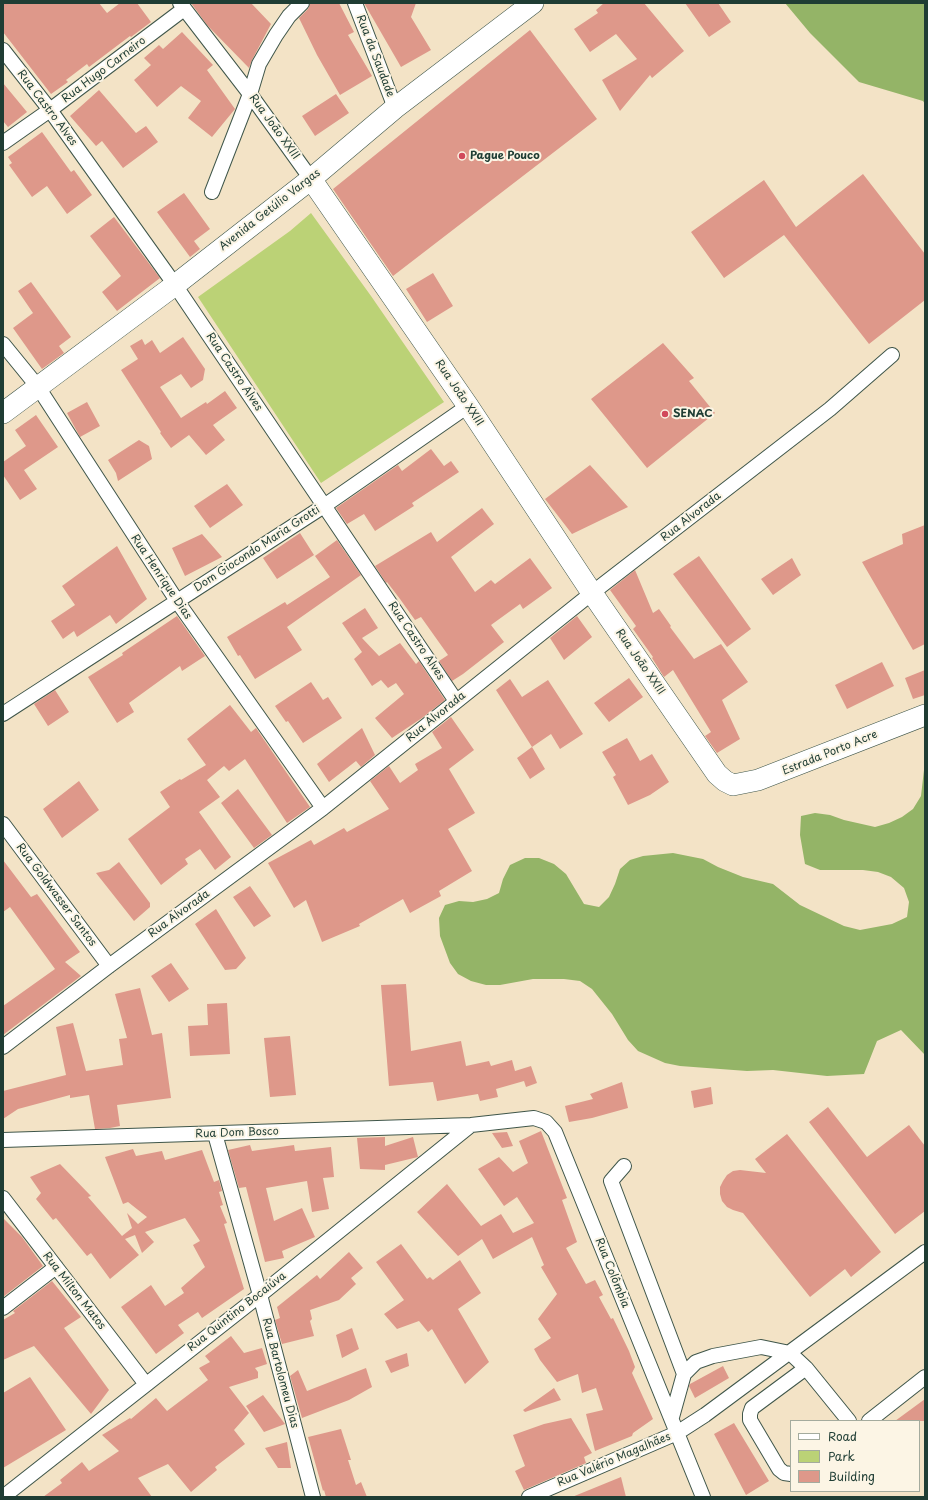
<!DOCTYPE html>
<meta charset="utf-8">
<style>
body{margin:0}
#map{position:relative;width:928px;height:1500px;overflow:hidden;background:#f3e3c6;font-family:"Playpen Sans",sans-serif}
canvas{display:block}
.frame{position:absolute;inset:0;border:4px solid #1f3d34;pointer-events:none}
.legend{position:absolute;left:790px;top:1420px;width:130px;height:72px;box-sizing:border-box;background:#fcf5e5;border:1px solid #a4ab9e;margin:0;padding:5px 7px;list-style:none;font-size:12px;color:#1f3d34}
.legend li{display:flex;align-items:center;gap:8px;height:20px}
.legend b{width:20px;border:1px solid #a4ab9e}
</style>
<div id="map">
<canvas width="928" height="1500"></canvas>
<div class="frame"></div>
<ul class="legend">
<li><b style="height:5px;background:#fff"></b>Road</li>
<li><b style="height:11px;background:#bbd276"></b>Park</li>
<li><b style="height:11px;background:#de988a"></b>Building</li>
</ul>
</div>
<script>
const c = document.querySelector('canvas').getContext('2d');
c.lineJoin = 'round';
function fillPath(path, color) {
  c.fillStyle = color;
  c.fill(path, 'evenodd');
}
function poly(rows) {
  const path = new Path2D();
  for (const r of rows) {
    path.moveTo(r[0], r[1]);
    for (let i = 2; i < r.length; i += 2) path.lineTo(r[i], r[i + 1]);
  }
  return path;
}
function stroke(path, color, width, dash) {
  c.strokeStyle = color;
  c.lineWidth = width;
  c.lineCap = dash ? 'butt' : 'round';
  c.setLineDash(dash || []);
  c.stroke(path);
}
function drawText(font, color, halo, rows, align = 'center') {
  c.font = font + ' "Playpen Sans",sans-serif';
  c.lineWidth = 4;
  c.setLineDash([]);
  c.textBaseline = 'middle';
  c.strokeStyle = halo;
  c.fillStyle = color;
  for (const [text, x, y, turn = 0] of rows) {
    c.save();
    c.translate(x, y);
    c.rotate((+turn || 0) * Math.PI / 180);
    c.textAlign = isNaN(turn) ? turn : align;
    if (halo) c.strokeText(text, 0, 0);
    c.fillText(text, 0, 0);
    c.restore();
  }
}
fillPath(poly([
 [311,213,371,296,444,402,321,483,198,297,290,231]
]), '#bbd276');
fillPath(poly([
 [785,3,925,3,925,104,923,101,859,82,810,33],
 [925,761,925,1055,901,1030,877,1041,864,1074,827,1076,773,1070,747,1071,680,1066,665,1063,638,1051,628,1040,612,1014,592,989,580,981,564,979,533,979,500,985,486,985,471,981,458,974,450,963,440,936,439,918,445,905,459,901,473,902,487,899,499,893,503,879,510,865,525,858,539,858,554,864,566,874,584,904,599,907,609,897,615,884,620,869,630,860,643,856,673,853,703,859,718,867,743,877,773,884,800,905,844,926,860,930,892,924,907,917,909,902,904,888,891,877,878,872,863,870,820,870,805,864,800,835,801,816,815,813,830,815,844,820,875,827,889,823,902,817,913,809,921,796]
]), '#94b467');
fillPath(poly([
 [3,3,99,3,107,13,120,3,137,3,151,22,131,37,130,36,89,67,87,64,66,80,68,82,51,94,3,32],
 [191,3,251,3,271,24,252,60,249,68,207,25],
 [310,3,339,3,354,32,348,35,372,76,340,95,317,55,299,18,308,9],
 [364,3,416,3,411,17,431,50,401,67],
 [604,3,644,3,684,51,652,78,650,75,620,111,602,80,637,59,616,34,590,52,574,29,598,13,596,10],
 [685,3,718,3,731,22,709,37],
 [530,30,597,119,393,276,333,189],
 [182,32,213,65,207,70,235,109,212,137,188,118,201,101,181,86,157,107,134,80,151,65,144,58,159,45,163,49],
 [3,83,27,112,8,127,3,121],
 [99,90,136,133,146,126,158,142,123,168,102,141,96,146,70,116],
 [336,94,349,113,315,136,302,116],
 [42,132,71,172,74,170,92,195,67,214,47,186,32,197,9,165,12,163,8,157],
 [863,174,925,254,925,300,869,344,784,235,724,278,691,232,764,180,796,227],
 [184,193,210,229,194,241,200,249,190,257,157,212],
 [114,217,160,278,117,311,102,292,121,276,90,236],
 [433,273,453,306,427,322,406,289],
 [31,282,71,337,59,346,64,353,42,369,13,328,33,313,18,291],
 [183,337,205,369,203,380,191,388,181,374,160,387,181,418,206,402,207,404,225,391,237,408,213,425,225,440,206,455,189,435,171,448,160,433,161,432,121,370,138,359,130,346,142,339,145,345,152,340,160,353],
 [663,343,694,378,689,381,715,413,647,468,591,399],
 [87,402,100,426,80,437,67,413],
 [36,415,58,447,24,470,37,489,20,500,3,475,3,462,26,446,15,430],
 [139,440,149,446,152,459,118,481,116,473,108,460],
 [431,449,444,466,451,461,459,472,412,503,414,506,375,531,364,514,347,524,336,508,398,465,402,471],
 [590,465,628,507,572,534,545,499],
 [227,484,243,505,210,528,194,506],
 [482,508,494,524,451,557,475,592,491,580,495,584,530,558,552,588,523,609,520,604,491,625,504,642,463,674,452,681,439,661,448,655,421,617,415,620,400,599,387,582,386,583,375,566,431,532,437,542],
 [925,525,925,644,913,650,862,562,903,544,902,534],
 [300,533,314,555,277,579,263,558],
 [202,534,222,557,185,576,172,548],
 [337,540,361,575,287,627,302,650,255,679,240,655,238,656,227,637,285,602,287,605,330,577,315,556],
 [117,546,147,599,116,624,110,615,77,637,74,631,63,639,51,621,75,605,62,586],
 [699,556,751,629,727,647,673,574],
 [792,558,801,575,773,595,761,579],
 [635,570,653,613,659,609,671,626,670,627,694,659,721,644,748,682,722,700,740,739,717,753,705,736,711,732,673,670,664,677,652,658,653,657,633,629,636,626,610,590],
 [365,608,378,628,362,638,379,656,400,643,416,664,419,661,445,700,422,718,392,738,375,718,404,694,396,683,388,688,381,680,372,686,354,659,362,652,342,623],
 [177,616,205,656,182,671,180,666,129,703,134,712,117,723,88,677,123,655,122,653],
 [577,616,592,637,564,660,550,638],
 [882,662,894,686,847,709,835,685],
 [925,670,925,695,913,699,905,678],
 [629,678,643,697,609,722,594,703],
 [510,679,522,697,548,680,583,734,560,749,551,734,532,747,496,690],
 [311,682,323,700,328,697,342,718,303,743,288,721,286,722,275,706],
 [55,690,69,712,48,726,34,704],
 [230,705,251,732,256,728,310,807,287,823,245,759,229,771,224,766,207,780,220,797,199,812,231,857,215,870,200,849,185,859,188,864,161,885,128,839,170,807,160,792,180,779,181,780,206,765,187,739],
 [451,717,474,750,449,769,475,813,448,829,472,871,439,891,441,896,410,913,403,899,359,924,360,926,322,942,306,900,294,908,268,863,311,840,314,845,344,828,347,832,389,809,370,781,389,766,400,783,418,770,415,764,442,748,432,732],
 [362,728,375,755,361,767,356,761,329,782,317,764],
 [627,738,640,761,652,754,669,782,650,795,628,805,613,777,616,775,602,752],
 [532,747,545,769,530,779,517,758],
 [79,781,99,810,62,838,43,809],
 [238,789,272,835,254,848,221,803],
 [3,860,31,897,37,894,80,952,65,962,81,976,3,1035,3,1006,55,969,10,907,3,912],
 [119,862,150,903,150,907,134,921,96,873,109,870],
 [250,886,271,916,254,927,233,897],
 [216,909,246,958,236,969,225,970,195,924],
 [171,963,189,989,169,1002,151,976],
 [406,984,411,1051,461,1041,466,1066,489,1061,491,1066,512,1060,515,1071,531,1066,537,1083,526,1087,524,1081,496,1089,498,1097,480,1101,478,1094,437,1101,433,1082,389,1086,381,985],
 [140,988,152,1035,162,1033,171,1098,117,1105,120,1126,110,1128,95,1129,89,1095,70,1098,70,1095,18,1109,3,1119,3,1091,66,1075,56,1027,73,1023,86,1071,123,1065,119,1039,127,1038,115,994],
 [227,1003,230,1054,190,1056,188,1026,208,1025,207,1004],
 [290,1036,296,1095,270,1097,264,1038],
 [622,1082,628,1108,592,1118,569,1122,565,1106,593,1099,590,1094],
 [711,1087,713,1104,694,1108,691,1091],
 [828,1107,867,1157,909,1125,925,1146,925,1211,895,1234,809,1122],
 [541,1131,567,1198,562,1200,577,1242,566,1248,586,1284,595,1280,603,1295,599,1297,611,1319,613,1318,629,1351,635,1367,632,1373,653,1419,633,1433,632,1436,595,1451,586,1414,603,1410,596,1388,582,1393,578,1374,557,1382,540,1360,534,1349,551,1338,538,1319,557,1294,541,1267,544,1265,532,1237,493,1259,482,1239,458,1256,417,1212,447,1184,481,1226,501,1214,513,1233,534,1223,517,1197,504,1206,478,1169,499,1157,513,1172,528,1163,519,1141],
 [507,1132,513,1146,502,1148,492,1133],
 [787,1134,881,1252,851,1277,845,1269,810,1297,743,1213,733,1210,727,1207,722,1201,720,1194,720,1187,723,1181,727,1175,733,1171,740,1170,766,1173,755,1159],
 [385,1137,385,1146,413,1137,418,1157,385,1165,385,1170,360,1169,357,1138],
 [250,1145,252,1151,294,1145,295,1151,331,1147,334,1177,323,1178,329,1209,312,1212,307,1181,266,1188,274,1221,302,1208,315,1237,282,1251,284,1258,265,1262,246,1187,239,1188,228,1150],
 [133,1149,136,1156,162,1151,165,1160,202,1150,214,1182,219,1180,222,1191,219,1192,223,1205,220,1206,227,1223,224,1224,244,1289,202,1318,198,1312,178,1325,184,1333,156,1354,121,1307,151,1285,165,1306,184,1293,181,1288,205,1267,193,1245,200,1241,185,1218,145,1232,154,1242,142,1253,135,1235,125,1239,139,1255,110,1279,91,1253,87,1256,56,1218,53,1220,36,1199,41,1193,30,1177,60,1164,91,1196,88,1197,122,1236,132,1228,127,1213,138,1224,147,1217,128,1202,123,1204,105,1157],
 [3,1218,22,1237,43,1266,3,1297],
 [401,1244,427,1279,430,1277,433,1280,460,1260,481,1293,458,1309,489,1362,465,1384,432,1329,428,1332,419,1321,397,1329,384,1314,404,1300,376,1262],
 [349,1252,363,1268,351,1278,356,1284,339,1300,310,1310,312,1319,310,1321,314,1336,282,1344,275,1320,280,1318,277,1307,317,1275,320,1279],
 [52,1281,81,1317,64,1328,109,1390,91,1414,34,1346,3,1360,3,1320,15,1313,13,1311],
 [352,1328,359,1349,342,1358,336,1335],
 [231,1336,244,1353,262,1348,267,1364,255,1368,258,1372,258,1378,229,1387,249,1413,234,1430,245,1444,215,1467,217,1470,191,1492,168,1464,138,1478,152,1497,43,1497,62,1483,60,1480,82,1462,89,1471,119,1451,102,1435,130,1418,131,1419,156,1398,167,1411,208,1380,199,1368,210,1362,205,1356],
 [407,1353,409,1366,391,1373,385,1361],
 [723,1366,729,1378,695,1398,689,1386,690,1384],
 [366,1368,372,1387,349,1400,302,1418,290,1376,298,1370,307,1391],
 [30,1377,66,1430,3,1468,3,1393],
 [554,1388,561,1400,525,1412,523,1410],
 [263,1395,285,1424,264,1432,246,1406],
 [925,1399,925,1421,895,1421],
 [571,1418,592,1453,584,1457,586,1463,524,1490,515,1471,525,1466,513,1435,544,1424],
 [734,1423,769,1481,746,1495,714,1434],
 [341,1429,351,1460,348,1460,356,1485,361,1482,367,1497,326,1497,324,1490,323,1491,308,1437],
 [287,1442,291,1468,278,1468,265,1448],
 [621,1477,626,1497,572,1497]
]), '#de988a');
const street = poly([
 [180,3,250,94,311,179],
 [355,3,395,108],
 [3,50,50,110,175,285,456,701],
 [3,143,50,110,184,9],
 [212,192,250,94,259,64,276,35,289,16,302,3],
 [3,344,38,387,177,601,323,808],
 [3,714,324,506,468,406],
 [3,824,109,966],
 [3,1047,109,966,323,808,592,593,830,409,892,355],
 [215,1134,260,1295,313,1497],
 [3,1140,471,1125,534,1118,546,1122,555,1132,703,1497],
 [624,1166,611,1181,684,1374],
 [3,1198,145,1383],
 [3,1308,56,1267],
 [672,1417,684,1374,696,1362,713,1356,761,1347,790,1353,806,1368,849,1421],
 [869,1421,925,1377],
 [791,1474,784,1473,779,1469,750,1420,750,1414,752,1408,806,1368],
 [3,1497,260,1295,471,1125],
 [529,1497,677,1433,705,1415,925,1252]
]);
const secondary = poly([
 [311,179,468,406,592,593,717,774,725,781,733,785,758,780,925,715],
 [3,413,175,285,311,179,395,108,533,3]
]);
stroke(street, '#3f564a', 16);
stroke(secondary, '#3f564a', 22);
stroke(street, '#fff', 14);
stroke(secondary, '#fff', 21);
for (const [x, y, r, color] of [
 [462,156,4,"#d1495b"],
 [665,414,4,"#d1495b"]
]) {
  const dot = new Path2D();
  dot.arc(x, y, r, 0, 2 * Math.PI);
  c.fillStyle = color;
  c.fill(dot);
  stroke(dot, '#fcf5e5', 1.5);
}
drawText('11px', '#1f3d34', '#fcf5e5', [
 ["Rua da Saudade",375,56,69],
 ["Rua Hugo Carneiro",104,70,-37],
 ["Rua Castro Alves",47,108,53],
 ["Rua João XXIII",274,127,54],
 ["Avenida Getúlio Vargas",270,210,-38],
 ["Rua Castro Alves",234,372,56],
 ["Rua João XXIII",459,393,56],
 ["Rua Alvorada",691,517,-38],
 ["Dom Giocondo Maria Grotti",257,549,-33],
 ["Rua Henrique Dias",161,577,56],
 ["Rua Castro Alves",416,641,56],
 ["Rua João XXIII",640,662,55],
 ["Rua Alvorada",436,717,-39],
 ["Estrada Porto Acre",830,753,-22],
 ["Rua Goldwasser Santos",56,895,53],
 ["Rua Alvorada",179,914,-36],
 ["Rua Dom Bosco",237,1133,-2],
 ["Rua Colômbia",612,1273,68],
 ["Rua Milton Matos",74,1291,52],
 ["Rua Quintino Bocaiúva",237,1312,-38],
 ["Rua Bartolomeu Dias",280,1373,75],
 ["Rua Valério Magalhães",614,1460,-23]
]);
drawText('bold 11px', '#1f3d34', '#fcf5e5', [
 ["Pague Pouco",470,156],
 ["SENAC",673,414]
], 'left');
</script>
